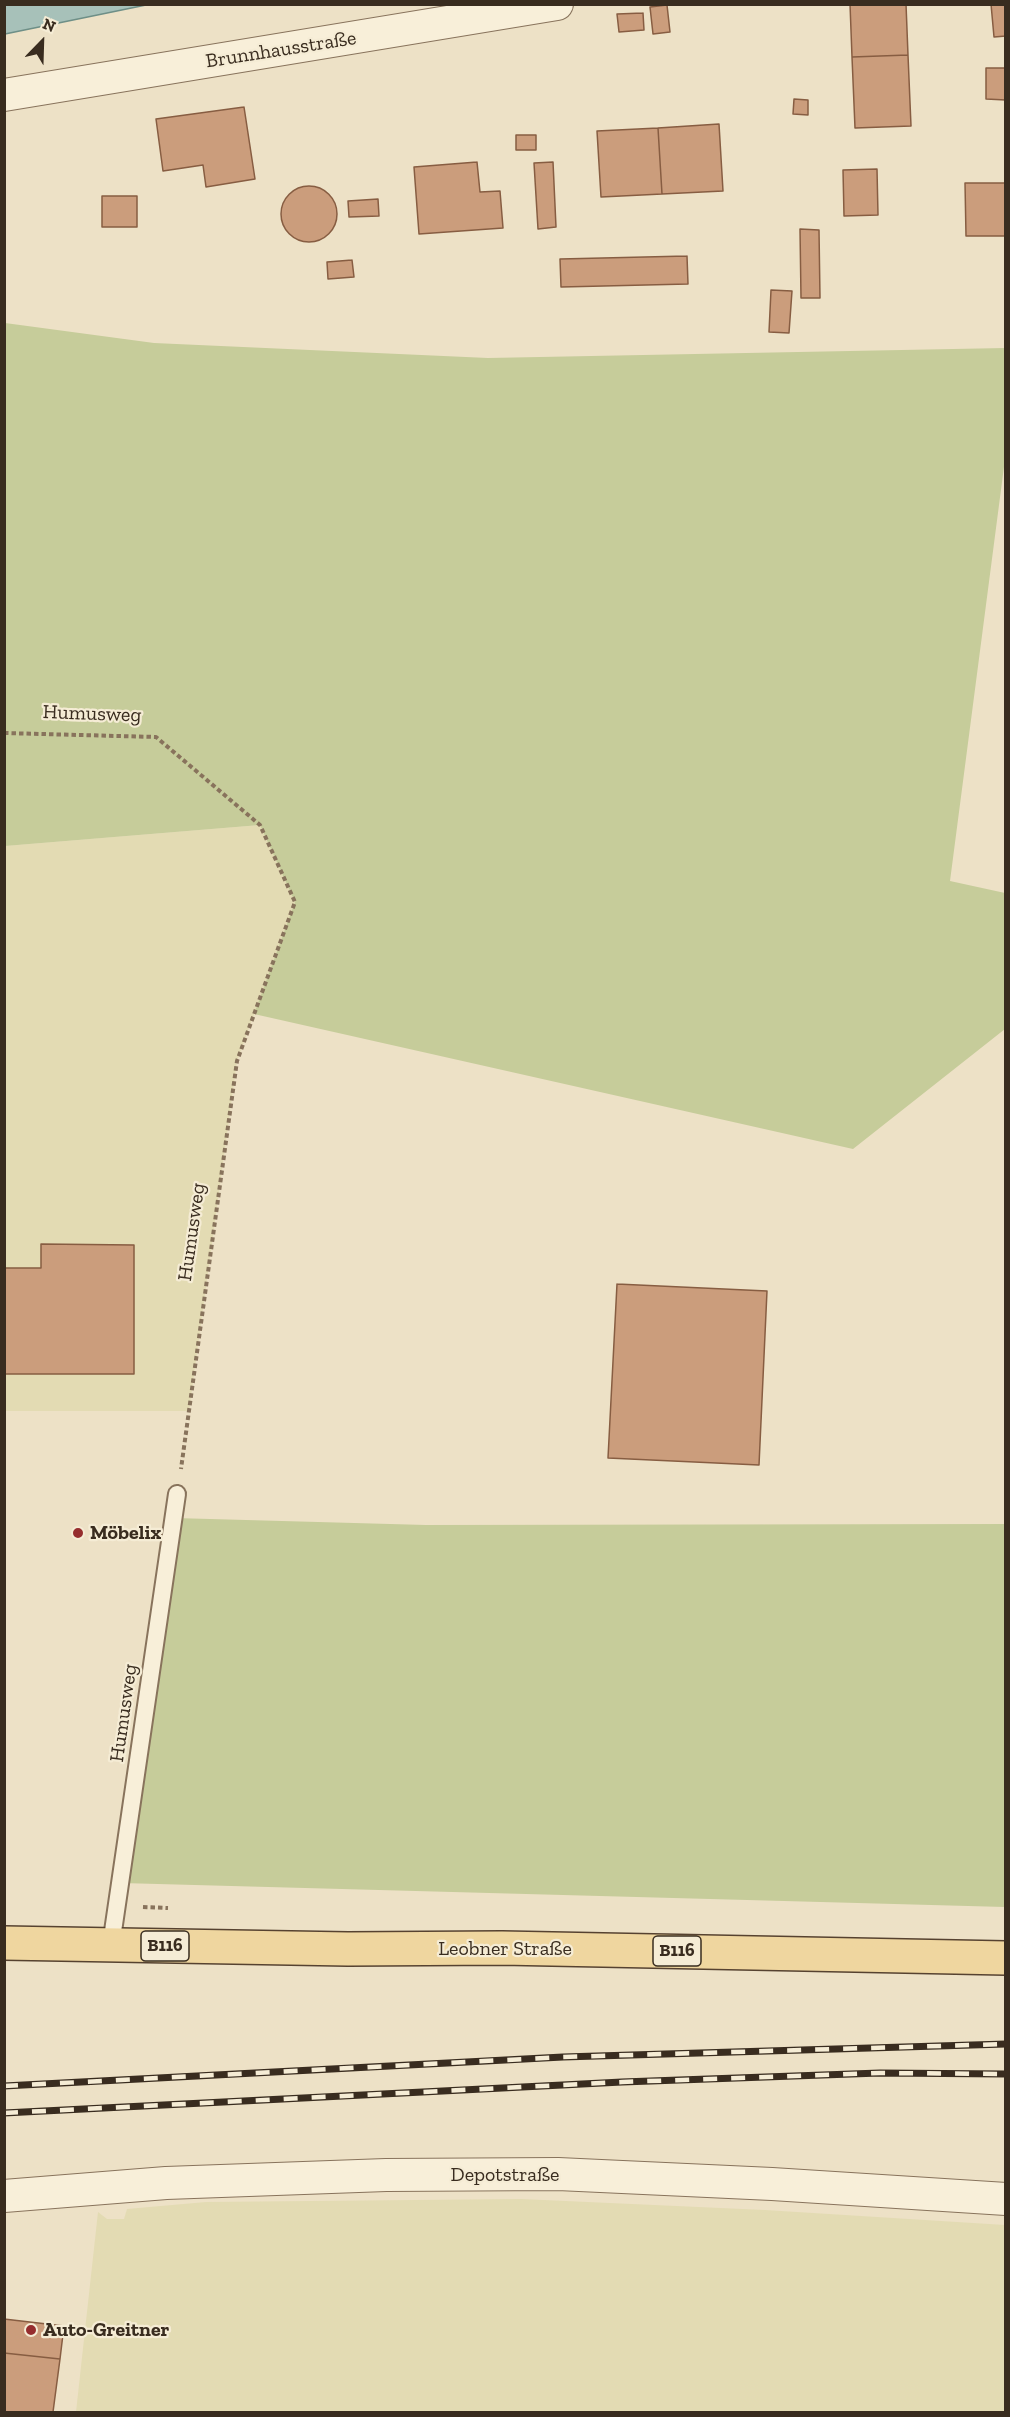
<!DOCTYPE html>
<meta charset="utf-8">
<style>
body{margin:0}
#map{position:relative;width:1010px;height:2417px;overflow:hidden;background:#ede1c6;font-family:"Zilla Slab",serif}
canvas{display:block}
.frame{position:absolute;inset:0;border:6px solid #392c1f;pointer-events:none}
.north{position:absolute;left:12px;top:12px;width:60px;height:60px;-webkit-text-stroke:4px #f5ecd5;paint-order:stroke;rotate:23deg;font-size:16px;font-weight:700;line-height:24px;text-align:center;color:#392c1f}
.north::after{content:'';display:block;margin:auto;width:21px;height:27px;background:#392c1f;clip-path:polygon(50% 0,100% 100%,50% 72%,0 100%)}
</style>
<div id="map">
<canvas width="1010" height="2417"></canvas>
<div class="frame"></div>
<div class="north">N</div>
</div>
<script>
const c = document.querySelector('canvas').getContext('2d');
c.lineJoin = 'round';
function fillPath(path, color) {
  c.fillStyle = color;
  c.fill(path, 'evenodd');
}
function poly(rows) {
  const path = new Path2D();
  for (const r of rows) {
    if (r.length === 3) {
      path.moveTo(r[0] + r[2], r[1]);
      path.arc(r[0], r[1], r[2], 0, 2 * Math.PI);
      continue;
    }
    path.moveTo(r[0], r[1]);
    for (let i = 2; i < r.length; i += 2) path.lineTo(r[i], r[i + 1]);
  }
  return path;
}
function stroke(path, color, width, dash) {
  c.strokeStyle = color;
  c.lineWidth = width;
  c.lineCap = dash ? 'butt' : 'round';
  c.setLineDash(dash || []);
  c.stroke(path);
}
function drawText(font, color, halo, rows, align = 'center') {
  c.font = font + ' "Zilla Slab",serif';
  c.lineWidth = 4.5;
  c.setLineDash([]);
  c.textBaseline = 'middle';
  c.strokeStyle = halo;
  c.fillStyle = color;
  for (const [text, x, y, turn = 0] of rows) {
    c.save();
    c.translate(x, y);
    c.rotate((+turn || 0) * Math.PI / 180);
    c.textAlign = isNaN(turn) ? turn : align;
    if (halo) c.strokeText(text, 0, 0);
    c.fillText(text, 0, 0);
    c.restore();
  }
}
fillPath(poly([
 [260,825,295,902,237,1061,189,1411,5,1411,5,846],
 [521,2199,765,2210,1005,2225,1005,2412,76,2412,98,2212,107,2219,124,2219,127,2209,206,2202]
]), '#e3dbb3');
fillPath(poly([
 [5,323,154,343,488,358,1005,348,1005,459,950,881,1005,893,1005,1029,853,1149,254,1014,295,902,260,825,5,846],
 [174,1518,426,1525,1005,1524,1005,1907,121,1883]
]), '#c6cc9a');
const water = poly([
 [5,4,146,4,146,5,5,34,5,4]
]);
fillPath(water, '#a7c1b9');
stroke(water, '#6e8f87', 1.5);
const building = poly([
 [850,4,906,4,908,55,852,57,850,4],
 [991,4,1006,4,1006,36,994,37,991,4],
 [667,5,670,32,653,34,650,7,667,5],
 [643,13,644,30,619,32,617,14,643,13],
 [908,55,911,126,855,128,852,57,908,55],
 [986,68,1006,68,1006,100,986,99,986,68],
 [794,99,808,100,808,115,793,114,794,99],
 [244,107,255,179,206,187,203,165,163,171,156,119,244,107],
 [719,124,723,191,662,194,658,128,719,124],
 [658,128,662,194,601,197,597,131,658,128],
 [516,135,536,135,536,150,516,150,516,135],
 [477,162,480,192,500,191,503,228,419,234,414,167,477,162],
 [553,162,556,227,538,229,534,163,553,162],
 [877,169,878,215,844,216,843,170,877,169],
 [965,183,1006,183,1006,236,966,236,965,183],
 [309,214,28],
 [102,196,137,196,137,227,102,227,102,196],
 [378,199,379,216,349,217,348,201,378,199],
 [800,229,819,230,820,298,801,298,800,229],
 [687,256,688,284,561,287,560,259,687,256],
 [352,260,354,277,328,279,327,262,352,260],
 [771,290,792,291,789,333,769,332,771,290],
 [41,1244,134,1245,134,1374,4,1374,4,1268,41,1268,41,1244],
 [617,1284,767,1291,759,1465,608,1458,617,1284],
 [4,2319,64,2326,60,2359,4,2353,4,2319],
 [4,2353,60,2359,53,2412,4,2412,4,2353]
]);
fillPath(building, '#cb9d7c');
stroke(building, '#875d42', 1.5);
const service = poly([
 [111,1945,177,1494]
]);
const minor = poly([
 [4,95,557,4],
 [4,2196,166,2183,386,2175,558,2174,772,2184,1006,2199]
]);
const primary = poly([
 [4,1943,348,1949,502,1948,1006,1958]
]);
stroke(service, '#88735c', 20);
stroke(minor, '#88735c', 34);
stroke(primary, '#564230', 36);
stroke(poly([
 [4,733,156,737,260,825,295,902,237,1061,181,1469],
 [143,1907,168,1908]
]), '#88735c', 4, [4.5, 3]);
stroke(service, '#f8efd9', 16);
stroke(minor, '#f8efd9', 32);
stroke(primary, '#efd69f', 33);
const rail = poly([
 [4,2086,563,2057,1006,2044],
 [4,2113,622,2082,880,2073,1006,2074]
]);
stroke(rail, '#392c1f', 7);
stroke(rail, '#f5ecd5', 4.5, [14]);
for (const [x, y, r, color] of [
 [78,1533,6,"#962d2e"],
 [31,2330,6,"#962d2e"]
]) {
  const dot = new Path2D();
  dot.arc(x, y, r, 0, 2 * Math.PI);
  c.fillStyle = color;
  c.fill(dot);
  stroke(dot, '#f5ecd5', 2);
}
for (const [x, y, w] of [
 [165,1946,48],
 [677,1951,48]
]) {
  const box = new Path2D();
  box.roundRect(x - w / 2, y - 15, w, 30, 4.5);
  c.fillStyle = '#f5ecd5';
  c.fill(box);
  stroke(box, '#392c1f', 1.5);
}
drawText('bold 18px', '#392c1f', null, [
 ["B116",165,1946],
 ["B116",677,1951]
]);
drawText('20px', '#392c1f', '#f5ecd5', [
 ["Brunnhausstraße",281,50,-9],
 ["Humusweg",92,714,2],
 ["Humusweg",192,1232,-82],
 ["Humusweg",124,1713,-82],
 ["Leobner Straße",505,1949],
 ["Depotstraße",505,2175]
]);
drawText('bold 20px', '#392c1f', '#f5ecd5', [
 ["Möbelix",90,1533],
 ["Auto-Greitner",43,2330]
], 'left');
</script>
